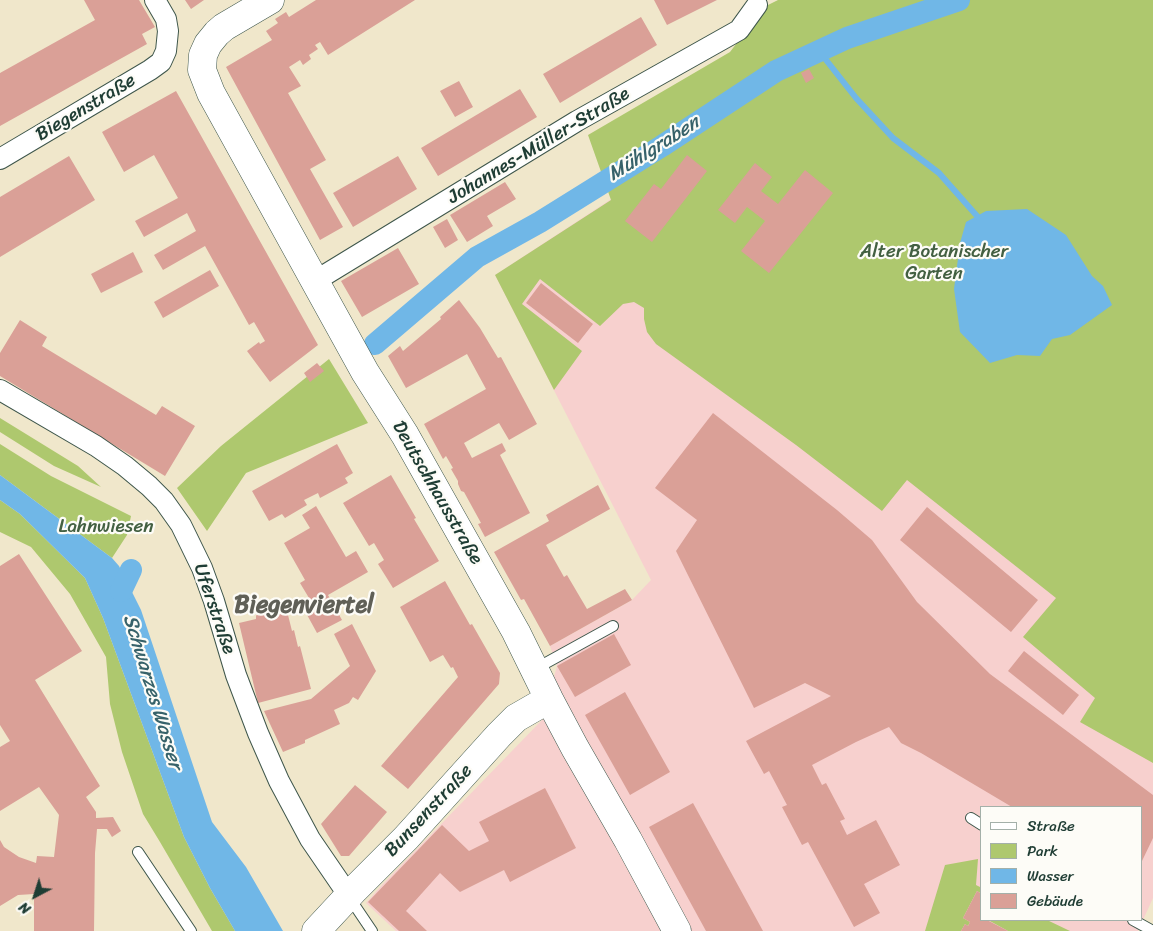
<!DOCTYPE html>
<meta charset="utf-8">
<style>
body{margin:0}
#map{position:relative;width:1153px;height:931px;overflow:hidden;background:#f0e7cb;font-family:Sriracha,sans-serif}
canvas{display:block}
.legend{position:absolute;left:980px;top:806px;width:162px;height:115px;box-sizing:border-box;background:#fdfcf7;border:1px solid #a4b0a9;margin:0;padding:6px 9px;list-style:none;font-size:15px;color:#1f3d34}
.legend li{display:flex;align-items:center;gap:10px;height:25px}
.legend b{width:25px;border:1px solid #a4b0a9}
.north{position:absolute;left:10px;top:871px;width:50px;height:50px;-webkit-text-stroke:4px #fdfcf7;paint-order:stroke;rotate:220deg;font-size:14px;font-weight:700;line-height:20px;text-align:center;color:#1f3d34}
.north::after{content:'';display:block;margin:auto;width:18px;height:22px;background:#1f3d34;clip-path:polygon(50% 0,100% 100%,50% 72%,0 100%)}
</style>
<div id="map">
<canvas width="1153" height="931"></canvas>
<ul class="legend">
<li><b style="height:6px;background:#fff"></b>Straße</li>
<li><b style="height:14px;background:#aec86e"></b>Park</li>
<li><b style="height:14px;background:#70b7e7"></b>Wasser</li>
<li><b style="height:14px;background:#daa097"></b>Gebäude</li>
</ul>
<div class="north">N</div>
</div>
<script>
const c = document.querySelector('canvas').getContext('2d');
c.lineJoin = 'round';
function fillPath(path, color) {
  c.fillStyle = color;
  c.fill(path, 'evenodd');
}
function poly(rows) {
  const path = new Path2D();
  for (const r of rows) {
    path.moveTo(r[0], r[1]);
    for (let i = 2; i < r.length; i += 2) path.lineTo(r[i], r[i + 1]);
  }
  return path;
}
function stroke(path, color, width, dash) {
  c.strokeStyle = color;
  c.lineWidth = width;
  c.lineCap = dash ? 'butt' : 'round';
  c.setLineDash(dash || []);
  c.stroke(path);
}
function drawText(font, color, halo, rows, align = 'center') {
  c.font = font + ' Sriracha,sans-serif';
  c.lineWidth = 4.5;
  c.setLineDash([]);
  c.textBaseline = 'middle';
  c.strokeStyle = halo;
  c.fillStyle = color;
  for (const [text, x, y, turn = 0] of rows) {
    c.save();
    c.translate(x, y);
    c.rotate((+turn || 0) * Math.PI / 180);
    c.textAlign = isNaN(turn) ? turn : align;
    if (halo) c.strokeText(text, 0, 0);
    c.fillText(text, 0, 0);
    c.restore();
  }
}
fillPath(poly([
 [1153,0,1153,898,1138,931,396,931,366,903,381,886,542,720,557,666,550,646,632,600,651,580,495,275,790,82],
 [982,807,1142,807,1142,920,982,920]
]), '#f7d0ce');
fillPath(poly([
 [778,0,1153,0,1153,763,1080,722,1095,698,1023,637,1056,598,907,480,882,511,796,445,656,344,647,332,644,319,644,308,634,302,623,304,600,326,540,279,522,304,582,351,554,390,495,275,611,200,588,135,730,52,764,7],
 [329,359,368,423,246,473,207,531,177,488,221,446],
 [0,418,78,466,101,487,54,466,0,432],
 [0,444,51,476,131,516,127,535,112,558,0,475],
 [0,500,20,514,85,578,103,618,184,837,210,888,235,931,212,931,160,842,143,814,122,752,110,704,106,657,70,594,31,547,0,532],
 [978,859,976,885,982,888,982,894,977,891,963,918,970,922,968,926,965,924,961,931,925,931,945,865],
 [988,920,1047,920,1070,931,1008,931]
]), '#aec86e');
fillPath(poly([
 [1027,209,1066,235,1092,276,1103,286,1112,305,1070,335,1052,339,1040,356,1017,355,990,363,960,332,954,289,960,243,966,222,986,211],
 [0,475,112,558,119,566,141,610,212,822,246,867,283,931,235,931,210,888,184,837,103,618,85,578,20,514,0,500]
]), '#70b7e7');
stroke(poly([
 [819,51,856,98,893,138,939,173,977,216]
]), '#70b7e7', 6);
stroke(poly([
 [375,344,477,257,540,222,662,146,776,71,847,38,959,0],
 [121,591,131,570]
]), '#70b7e7', 22);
fillPath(poly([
 [84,0,139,0,155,27,142,34,147,44,0,126,0,73,95,20],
 [185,0,204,0,191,9],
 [316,0,415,0,328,55,320,42,315,45,318,49,309,55,311,59,303,65,300,60,289,67,301,86,288,93,326,160,310,169,343,227,320,240,226,67,272,40,266,31,278,23,275,19,286,12,289,17],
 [654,0,717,0,667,25],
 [641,17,657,45,560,103,543,74],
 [809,69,814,78,806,83,801,73],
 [459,81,473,107,455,117,440,91],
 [520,89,537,117,438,176,421,148],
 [176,91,318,345,270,382,247,351,259,342,260,344,265,341,254,322,249,325,205,246,163,270,154,255,196,231,187,213,144,237,135,221,178,198,154,155,124,172,102,132],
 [687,155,707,171,652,242,625,221,654,184,661,189],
 [69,156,95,200,0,257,0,197],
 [398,156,417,189,353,227,333,193],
 [755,163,772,177,761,191,778,204,805,170,833,193,769,273,741,251,765,221,747,207,735,223,718,210],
 [505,182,516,199,487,216,493,226,467,242,450,215],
 [447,219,458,240,445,248,433,227],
 [398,248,419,284,362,317,341,281],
 [133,252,143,272,101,293,91,274],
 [210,270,219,286,163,318,154,302],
 [541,283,593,324,578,343,526,303],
 [459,300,480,328,498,358,501,357,537,424,509,440,499,423,464,443,472,458,502,443,506,451,500,455,530,513,485,537,478,524,481,523,464,492,461,491,458,484,458,481,451,469,453,468,446,456,443,459,424,424,486,389,467,354,406,388,388,356,400,346,403,351,441,319,440,317],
 [20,320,47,337,42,346,156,415,162,406,195,426,165,476,0,376,0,353],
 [317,363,324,371,310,382,304,373],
 [713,413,837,510,872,540,917,602,990,674,1153,795,1153,838,1142,861,1142,807,1012,807,921,753,901,743,889,727,856,742,812,765,822,785,826,783,845,819,840,821,847,835,876,820,900,865,864,884,880,913,854,927,808,842,802,845,782,807,787,805,769,771,764,774,746,741,831,696,805,683,754,708,676,551,697,520,655,488],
 [337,444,353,473,345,478,348,483,320,498,318,493,304,500,307,505,285,518,282,514,269,521,252,491],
 [391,475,416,518,414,519,439,561,393,588,378,564,384,560,374,543,369,546,343,503],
 [598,485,610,509,546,545,564,577,567,575,587,609,625,589,632,600,550,646,524,599,521,600,494,552,549,521,546,515],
 [316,506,346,557,356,551,368,572,328,595,342,620,317,633,300,602,309,598,300,583,305,580,284,543,310,528,302,515],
 [927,507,1038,600,1011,632,900,540],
 [19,554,82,651,35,680,100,786,86,797,96,812,96,818,113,817,121,831,112,837,107,829,97,829,95,853,94,931,34,931,34,894,18,895,0,906,0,840,4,847,19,857,36,863,37,856,54,857,59,815,39,787,0,811,0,747,10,741,0,725,0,566],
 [445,581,470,625,472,624,500,673,499,684,408,789,381,766,458,677,453,667,451,668,443,655,430,662,400,607],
 [267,611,270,613,271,615,287,611,292,631,294,630,298,647,300,646,311,689,258,703,239,623,256,619,256,616,258,613],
 [352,624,376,671,358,700,353,697,349,703,334,710,340,724,305,740,305,743,283,752,264,711,311,699,350,666,334,634],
 [614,634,631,665,575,697,557,666],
 [1024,651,1079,695,1063,715,1008,671],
 [625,692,670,772,630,795,585,715],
 [355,785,387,812,349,856,341,856,321,824],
 [545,788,576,848,510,882,504,870,460,892,440,873,406,911,427,931,399,931,368,902,442,825,469,851,489,841,479,822],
 [693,803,763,931,706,931,649,827],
 [977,891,982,894,982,920,987,920,1008,931,961,931,965,924,968,926,970,922,963,918]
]), '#daa097');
const service = poly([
 [535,669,613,626],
 [971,818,982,825],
 [138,852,191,931],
 [349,897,372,931],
 [1133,920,1153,931]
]);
const minor = poly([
 [0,159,150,70,161,62,166,51,168,31,166,19,155,0],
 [315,281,577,121,739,30,757,5],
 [0,390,96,446,125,466,149,486,164,501,181,525,202,568,214,601,236,675,258,733,279,781,310,839,349,896]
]);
const secondary = poly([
 [270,0,224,27,217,33,208,44,203,55,202,70,211,93,365,372,405,435,516,632,549,699,575,748,628,840,677,931],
 [316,931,355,889,406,838,499,735,516,718,549,699]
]);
stroke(service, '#3e564b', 12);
stroke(minor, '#3e564b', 22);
stroke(secondary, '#3e564b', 29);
stroke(service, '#fff', 10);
stroke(minor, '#fff', 20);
stroke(secondary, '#fff', 28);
drawText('19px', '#1f3d34', '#fdfcf7', [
 ["Biegenstraße",86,108,-31],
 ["Johannes-Müller-Straße",539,146,-31],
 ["Deutschhausstraße",437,493,60],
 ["Uferstraße",214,609,71],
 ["Bunsenstraße",429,811,-47]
]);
drawText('19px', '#436042', '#fdfcf7', [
 ["Alter Botanischer",934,252],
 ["Garten",934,274],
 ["Lahnwiesen",106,527]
]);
drawText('italic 20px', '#37626a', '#fdfcf7', [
 ["Mühlgraben",654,149,-32],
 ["Schwarzes Wasser",152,692,73]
]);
drawText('bold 24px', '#606057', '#fdfcf7', [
 ["Biegenviertel",304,606]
]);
</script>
